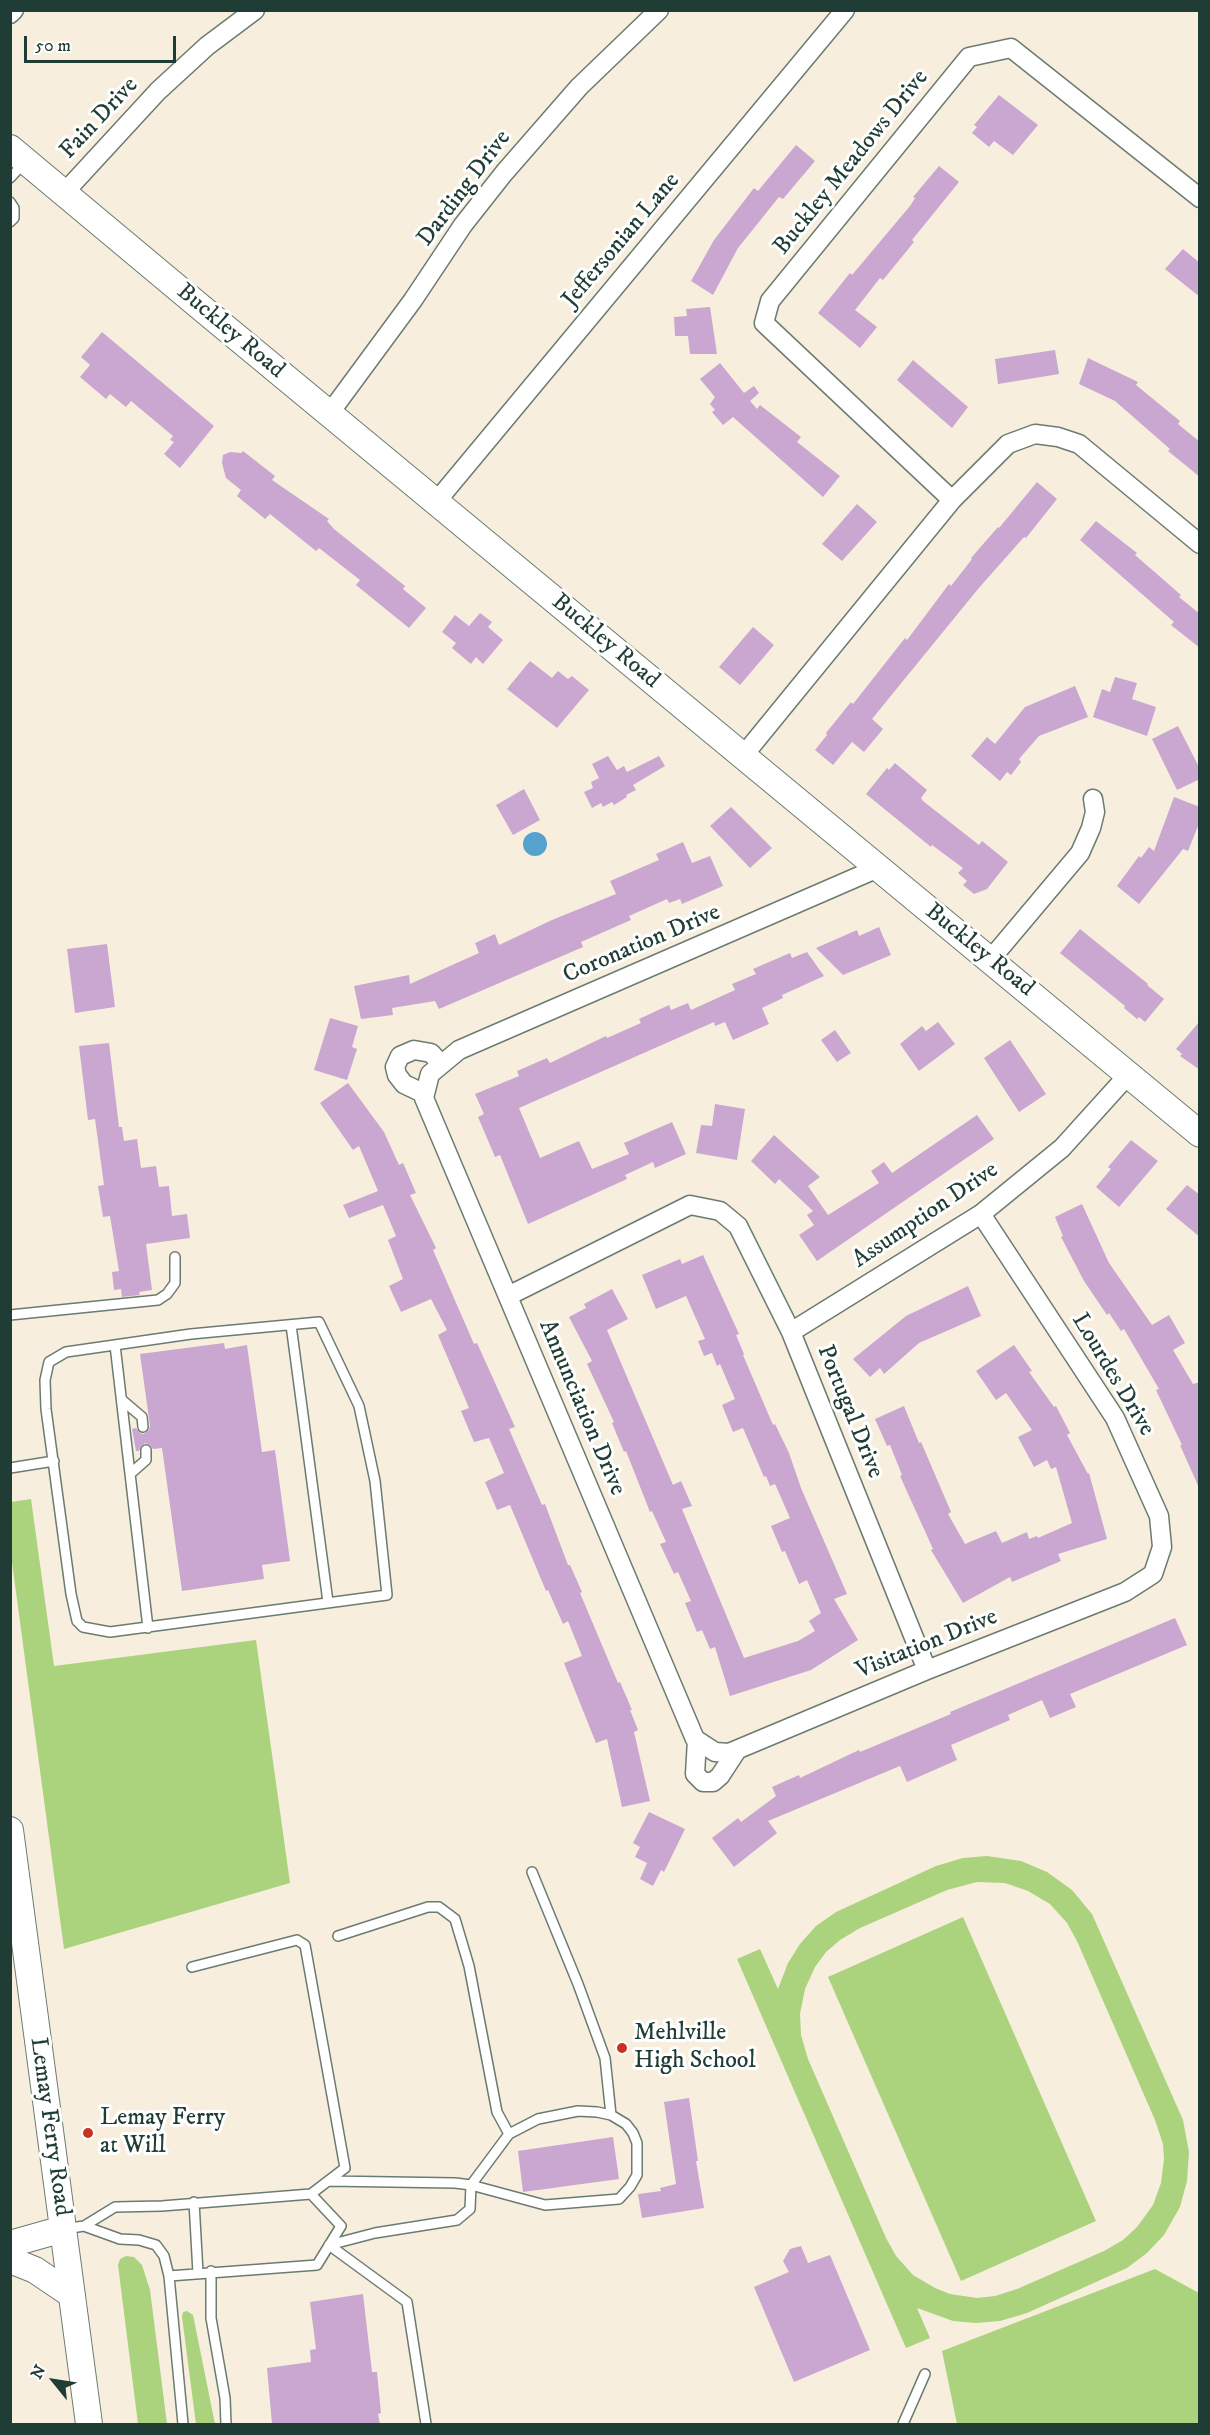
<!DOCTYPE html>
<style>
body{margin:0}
#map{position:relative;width:1210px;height:2435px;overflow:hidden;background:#f8eede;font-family:"IM FELL DW Pica",serif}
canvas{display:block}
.frame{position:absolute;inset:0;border:12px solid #1f3d34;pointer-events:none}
.north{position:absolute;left:24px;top:2351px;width:60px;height:60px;-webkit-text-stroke:4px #fff;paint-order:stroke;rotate:300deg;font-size:16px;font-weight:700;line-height:24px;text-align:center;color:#1f3d34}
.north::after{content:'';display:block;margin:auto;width:21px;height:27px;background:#1f3d34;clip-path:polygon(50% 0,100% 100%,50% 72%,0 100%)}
.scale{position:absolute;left:24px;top:36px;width:152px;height:27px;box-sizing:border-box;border:3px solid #1f3d34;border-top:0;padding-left:8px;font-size:18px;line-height:21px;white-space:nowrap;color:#1f3d34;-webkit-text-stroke:4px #fff;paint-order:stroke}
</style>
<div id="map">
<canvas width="1210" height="2435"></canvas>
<div class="frame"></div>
<div class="north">N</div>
<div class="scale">50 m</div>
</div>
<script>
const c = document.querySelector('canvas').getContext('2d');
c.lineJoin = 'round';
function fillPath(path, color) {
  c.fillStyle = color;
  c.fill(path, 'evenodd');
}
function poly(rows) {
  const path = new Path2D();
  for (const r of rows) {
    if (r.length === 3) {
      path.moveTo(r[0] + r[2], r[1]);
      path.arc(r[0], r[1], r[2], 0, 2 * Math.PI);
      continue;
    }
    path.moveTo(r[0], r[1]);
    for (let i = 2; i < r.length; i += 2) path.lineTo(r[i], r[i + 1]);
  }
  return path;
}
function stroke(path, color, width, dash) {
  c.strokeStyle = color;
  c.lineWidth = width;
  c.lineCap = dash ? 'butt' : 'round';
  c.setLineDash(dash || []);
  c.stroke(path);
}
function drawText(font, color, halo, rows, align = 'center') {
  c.font = font + ' "IM FELL DW Pica",serif';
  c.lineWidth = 6;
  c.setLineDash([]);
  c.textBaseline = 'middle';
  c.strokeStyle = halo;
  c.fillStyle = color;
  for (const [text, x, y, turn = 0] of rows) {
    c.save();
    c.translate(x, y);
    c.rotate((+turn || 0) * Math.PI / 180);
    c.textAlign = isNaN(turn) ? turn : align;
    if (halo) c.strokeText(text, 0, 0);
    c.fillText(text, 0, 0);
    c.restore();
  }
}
fillPath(poly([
 [31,1499,54,1666,256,1640,290,1883,64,1949,11,1555,11,1502],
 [987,1856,1021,1861,1047,1872,1072,1890,1092,1914,1183,2120,1189,2152,1187,2181,1180,2207,1164,2235,1147,2253,1127,2268,1027,2313,1000,2321,976,2323,953,2321,917,2308,930,2338,906,2348,737,1959,760,1949,778,1989,788,1963,800,1944,816,1926,836,1912,936,1866,963,1858],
 [977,1882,1005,1883,1028,1891,1050,1904,1067,1923,1077,1941,1155,2120,1163,2144,1164,2159,1161,2183,1153,2205,1137,2227,1123,2240,1104,2251,1017,2289,995,2296,977,2298,950,2294,935,2288,913,2275,896,2256,886,2238,808,2059,801,2035,800,2014,805,1989,815,1967,826,1952,840,1940,860,1928,947,1890],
 [963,1917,1096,2221,961,2281,828,1977],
 [126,2256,134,2257,142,2265,150,2290,167,2424,138,2424,118,2265,120,2259],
 [1155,2269,1199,2293,1199,2424,957,2424,942,2351],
 [187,2311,193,2315,215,2424,196,2424,182,2317,183,2312]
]), '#abd37d');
fillPath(poly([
 [535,844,12]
]), '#54a2cd');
fillPath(poly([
 [999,95,1038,125,1013,155,994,141,989,147,972,133,977,127,974,125],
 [796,145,815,161,783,199,779,197,738,248,713,295,691,281,714,240,754,188,758,191],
 [939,166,959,182,912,240,914,242,883,280,880,278,855,310,877,327,860,348,818,313,850,273,852,275,910,206,915,198,913,197],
 [1183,249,1200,263,1200,297,1165,269],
 [710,307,717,354,690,354,688,336,675,336,674,317,687,316,686,309],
 [102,332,214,426,180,468,164,454,174,442,170,440,173,436,131,401,126,407,110,394,106,399,80,377,90,365,81,357],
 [1055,350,1059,374,998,384,995,359],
 [1088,358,1138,382,1136,385,1180,421,1178,424,1200,442,1200,477,1168,451,1170,449,1115,401,1079,384],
 [913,360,968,407,952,428,897,380],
 [720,363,744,393,754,386,759,393,750,401,757,409,760,405,801,437,797,442,840,476,823,497,733,417,723,425,712,412,715,410,710,404,715,397,700,379],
 [243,451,275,476,272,480,329,519,327,521,334,529,405,586,403,589,426,608,409,628,356,585,360,580,319,548,316,551,270,514,265,519,237,496,241,490,226,478,222,463,223,455,230,452,241,453],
 [1037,482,1057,499,1026,538,1024,537,978,589,872,719,883,729,864,752,852,742,833,765,815,750,827,735,826,733,851,702,853,704,905,638,907,640,949,584,951,586,972,559,971,558,998,527,999,528],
 [857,504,877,522,842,561,822,544],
 [1096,521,1137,553,1135,555,1181,595,1179,597,1200,614,1200,648,1171,625,1174,622,1080,540],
 [480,613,492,622,488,627,503,640,483,664,476,657,471,664,452,648,456,643,442,632,455,615,469,626],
 [753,627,774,645,740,685,719,667],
 [530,661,552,678,558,671,568,679,572,676,589,690,557,728,507,689],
 [1115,677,1137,683,1132,699,1156,707,1147,736,1093,717,1102,689,1110,692],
 [1075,686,1088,717,1039,736,1019,759,1021,762,1011,775,1007,772,1000,781,971,756,987,737,995,744,1025,707],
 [1178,726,1200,769,1200,779,1177,790,1152,739],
 [608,756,617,770,624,766,627,772,659,756,665,766,633,785,636,790,626,795,627,797,614,805,612,802,603,807,601,803,592,808,584,792,593,788,591,782,599,778,592,764],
 [895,763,927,790,921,798,923,801,979,845,982,841,1008,862,987,889,974,894,963,885,967,881,958,873,963,868,932,845,931,847,866,794,887,768,889,770],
 [524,789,540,820,513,835,496,805],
 [1174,797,1200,807,1200,821,1188,851,1183,849,1139,904,1117,886,1139,856,1141,858,1149,847,1154,851],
 [731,807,772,848,750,868,710,826],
 [683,842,692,863,710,856,723,886,682,904,680,899,669,903,667,899,629,916,631,920,581,942,583,947,439,1009,435,1001,392,1008,393,1015,361,1019,354,986,409,975,410,984,479,953,475,943,495,934,499,945,552,920,616,894,610,881,659,860,656,854],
 [879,927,891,955,843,975,816,948,857,930,859,936],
 [1080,929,1148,984,1147,985,1164,999,1145,1022,1139,1017,1137,1019,1124,1008,1125,1006,1060,953],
 [107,944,115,1007,75,1013,67,949],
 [807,952,824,976,782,995,783,998,762,1008,769,1024,733,1040,725,1022,715,1026,714,1022,519,1108,540,1158,579,1141,592,1169,629,1154,624,1143,672,1122,686,1154,655,1168,653,1162,625,1175,627,1179,528,1224,500,1155,495,1157,478,1117,484,1114,475,1094,519,1076,517,1071,547,1058,550,1063,606,1036,607,1038,641,1023,639,1019,669,1005,671,1010,688,1003,691,1010,735,990,732,984,756,974,753,969,790,953,792,958],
 [330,1018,358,1026,352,1047,357,1049,347,1080,314,1070],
 [1200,1021,1200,1070,1180,1056,1182,1054,1176,1049],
 [938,1022,955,1044,919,1071,900,1044,922,1026,926,1031],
 [835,1030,851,1053,837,1062,821,1040],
 [1010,1040,1046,1094,1019,1112,984,1058],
 [109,1043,119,1127,122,1127,124,1141,137,1139,141,1168,156,1166,159,1187,169,1186,172,1216,187,1214,190,1238,146,1244,152,1290,139,1292,140,1295,122,1297,121,1289,114,1290,112,1272,119,1271,110,1216,103,1217,98,1186,104,1185,95,1119,88,1120,79,1046],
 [348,1083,384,1132,399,1165,403,1163,416,1193,410,1195,436,1248,433,1250,474,1344,477,1343,515,1427,509,1429,542,1505,545,1504,568,1565,570,1565,582,1592,580,1593,618,1683,620,1682,632,1710,630,1710,638,1730,634,1732,650,1801,622,1807,607,1739,596,1743,564,1663,582,1656,568,1621,563,1624,548,1590,546,1591,510,1505,497,1510,485,1482,504,1473,489,1438,474,1442,461,1411,469,1408,438,1335,447,1330,431,1299,401,1312,389,1286,403,1279,388,1240,396,1236,383,1205,349,1218,343,1205,378,1191,359,1146,353,1150,320,1103],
 [715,1104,745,1109,737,1160,696,1153,701,1125,712,1126],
 [977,1115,994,1139,817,1261,799,1235,814,1225,807,1215,813,1211,779,1179,775,1184,751,1161,774,1135,820,1177,808,1186,828,1215,879,1183,871,1171,884,1162,892,1173],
 [1131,1140,1158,1161,1119,1207,1096,1187,1111,1169,1108,1167],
 [1187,1185,1200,1195,1200,1237,1166,1209],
 [1082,1204,1109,1263,1152,1325,1169,1315,1185,1343,1173,1350,1193,1384,1200,1382,1200,1490,1180,1445,1182,1445,1156,1390,1159,1389,1124,1329,1121,1331,1109,1313,1107,1315,1084,1281,1061,1237,1063,1236,1055,1217],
 [703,1255,739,1334,736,1335,744,1354,743,1355,773,1425,775,1424,789,1453,801,1488,847,1594,834,1599,858,1640,811,1670,730,1696,715,1647,710,1649,702,1630,697,1632,685,1603,691,1601,678,1572,674,1574,660,1544,666,1542,652,1511,650,1512,626,1451,624,1452,612,1423,614,1422,587,1364,592,1361,569,1317,586,1308,584,1304,612,1289,628,1319,607,1330,673,1485,681,1481,692,1506,682,1509,744,1658,798,1641,815,1631,809,1621,821,1613,807,1580,799,1584,785,1551,782,1552,771,1526,790,1518,775,1484,770,1486,766,1476,764,1477,743,1428,733,1432,722,1405,735,1399,720,1364,717,1366,712,1353,704,1356,698,1341,705,1339,686,1296,656,1309,642,1275,680,1259,682,1264],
 [968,1286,981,1316,919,1343,884,1374,880,1368,870,1377,853,1359,906,1316],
 [224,1343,225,1349,247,1345,262,1452,275,1450,290,1561,262,1565,264,1579,182,1591,162,1448,153,1449,150,1445,145,1443,141,1446,139,1451,136,1451,132,1429,136,1428,140,1433,144,1434,149,1430,150,1426,140,1354],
 [1014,1345,1032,1371,1029,1372,1054,1407,1056,1406,1070,1433,1067,1435,1088,1474,1089,1473,1107,1539,1058,1554,1061,1561,1012,1582,1010,1577,963,1603,931,1550,933,1549,900,1476,902,1475,890,1445,887,1446,875,1419,904,1406,919,1443,921,1442,951,1512,948,1514,965,1544,996,1531,1002,1543,1027,1532,1029,1539,1037,1536,1038,1538,1072,1523,1056,1467,1051,1469,1047,1460,1034,1467,1018,1437,1032,1430,1006,1393,996,1400,976,1371],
 [1175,1618,1187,1645,1070,1694,1076,1707,1050,1718,1042,1700,1008,1715,1010,1720,951,1745,957,1760,907,1782,900,1766,768,1821,777,1833,734,1867,712,1838,738,1818,741,1822,776,1796,772,1787,799,1775,800,1778,859,1750,860,1752,951,1714,950,1712],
 [649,1812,685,1829,664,1872,661,1870,653,1886,640,1879,647,1863,635,1857,640,1847,633,1843],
 [689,2098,698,2161,696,2161,704,2208,642,2218,638,2194,661,2191,660,2188,676,2184,664,2102],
 [613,2137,619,2179,523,2192,518,2151],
 [801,2246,808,2263,830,2255,870,2350,794,2382,754,2287,789,2272,783,2261,790,2249],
 [363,2294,372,2372,377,2372,381,2413,378,2414,380,2424,272,2424,267,2368,311,2362,310,2350,316,2349,310,2302]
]), '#c9a7d0');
const lane = poly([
 [10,178,25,162],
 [10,202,14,208,14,218,10,222],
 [10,1315,158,1300,167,1294,175,1283,175,1257],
 [319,1322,359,1406,375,1481,387,1595,110,1632,83,1627,77,1621,71,1594,46,1409,45,1380,49,1362,66,1352,191,1334,319,1322],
 [291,1325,328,1602],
 [115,1345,148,1628],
 [122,1400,142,1417,143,1427],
 [10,1468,54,1461],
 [130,1474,146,1460,146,1450],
 [532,1872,578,1984,605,2058,611,2115],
 [338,1936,428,1907,439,1907,455,1919,469,1966,497,2112,509,2134],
 [192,1967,297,1940,305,1945,345,2168,311,2194],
 [328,2181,455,2183,471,2185,545,2205,619,2199,630,2187,637,2175,637,2143,633,2133,626,2124,611,2115,597,2112,578,2111,538,2119,509,2134,471,2185,470,2209,457,2220,375,2233,329,2245],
 [194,2202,198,2273],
 [64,2229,84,2226,115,2207,162,2206,311,2194,341,2226,317,2265,169,2276,164,2256,156,2245,139,2240,120,2239,84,2226],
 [329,2245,407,2302,426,2424],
 [211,2271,211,2318,225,2398,226,2424],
 [169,2276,183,2424],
 [903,2424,925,2374]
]);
const street = poly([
 [10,14,14,10],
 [64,193,158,91,207,46,255,10],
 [329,414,413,300,463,225,504,173,579,87,659,10],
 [952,500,764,323,770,301,969,57,1011,48,1200,198],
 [436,502,845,10],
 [743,756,952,500,1008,444,1035,434,1058,437,1079,444,1200,544],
 [878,868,459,1050,430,1074,424,1098,695,1739,715,1752,729,1753,927,1670,1125,1592,1153,1574,1162,1547,1159,1516,1115,1418,981,1214],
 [990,960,1080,853,1091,828,1095,812,1093,799],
 [425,1094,404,1084,397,1075,395,1067,400,1056,414,1050,431,1053,441,1064],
 [508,1296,690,1205,720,1211,738,1226,791,1332,927,1670],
 [791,1332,981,1214,1062,1148,1128,1075],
 [697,1740,695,1774,703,1782,713,1782,720,1776,737,1750]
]);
const secondary = poly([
 [10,148,210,315,1200,1134],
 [10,1830,89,2424],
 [10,2244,63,2229],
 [10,2260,35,2270,72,2295]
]);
stroke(lane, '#6b7b70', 12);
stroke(street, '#6b7b70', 21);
stroke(secondary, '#6b7b70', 28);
stroke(lane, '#fff', 9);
stroke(street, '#fff', 18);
stroke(secondary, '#fff', 26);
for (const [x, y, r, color] of [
 [622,2048,6,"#c8321e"],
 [88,2133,6,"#c8321e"]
]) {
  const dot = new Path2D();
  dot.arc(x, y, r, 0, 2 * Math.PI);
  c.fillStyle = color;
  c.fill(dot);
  stroke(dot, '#fff', 2);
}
drawText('24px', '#1f3d34', '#fff', [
 ["Fain Drive",100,119,-47],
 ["Buckley Meadows Drive",852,163,-51],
 ["Darding Drive",465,189,-53],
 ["Jeffersonian Lane",622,241,-50],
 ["Buckley Road",230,332,40],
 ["Buckley Road",605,642,40],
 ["Coronation Drive",642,945,-23],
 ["Buckley Road",979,951,39],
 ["Assumption Drive",926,1216,-34],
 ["Lourdes Drive",1112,1375,59],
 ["Annunciation Drive",581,1408,67],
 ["Portugal Drive",849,1412,68],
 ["Visitation Drive",927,1645,-22],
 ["Lemay Ferry Road",49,2127,82]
]);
drawText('24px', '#1f3d34', '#fff', [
 ["Mehlville",634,2034],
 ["High School",634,2062],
 ["Lemay Ferry",100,2119],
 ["at Will",100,2147]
], 'left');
</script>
